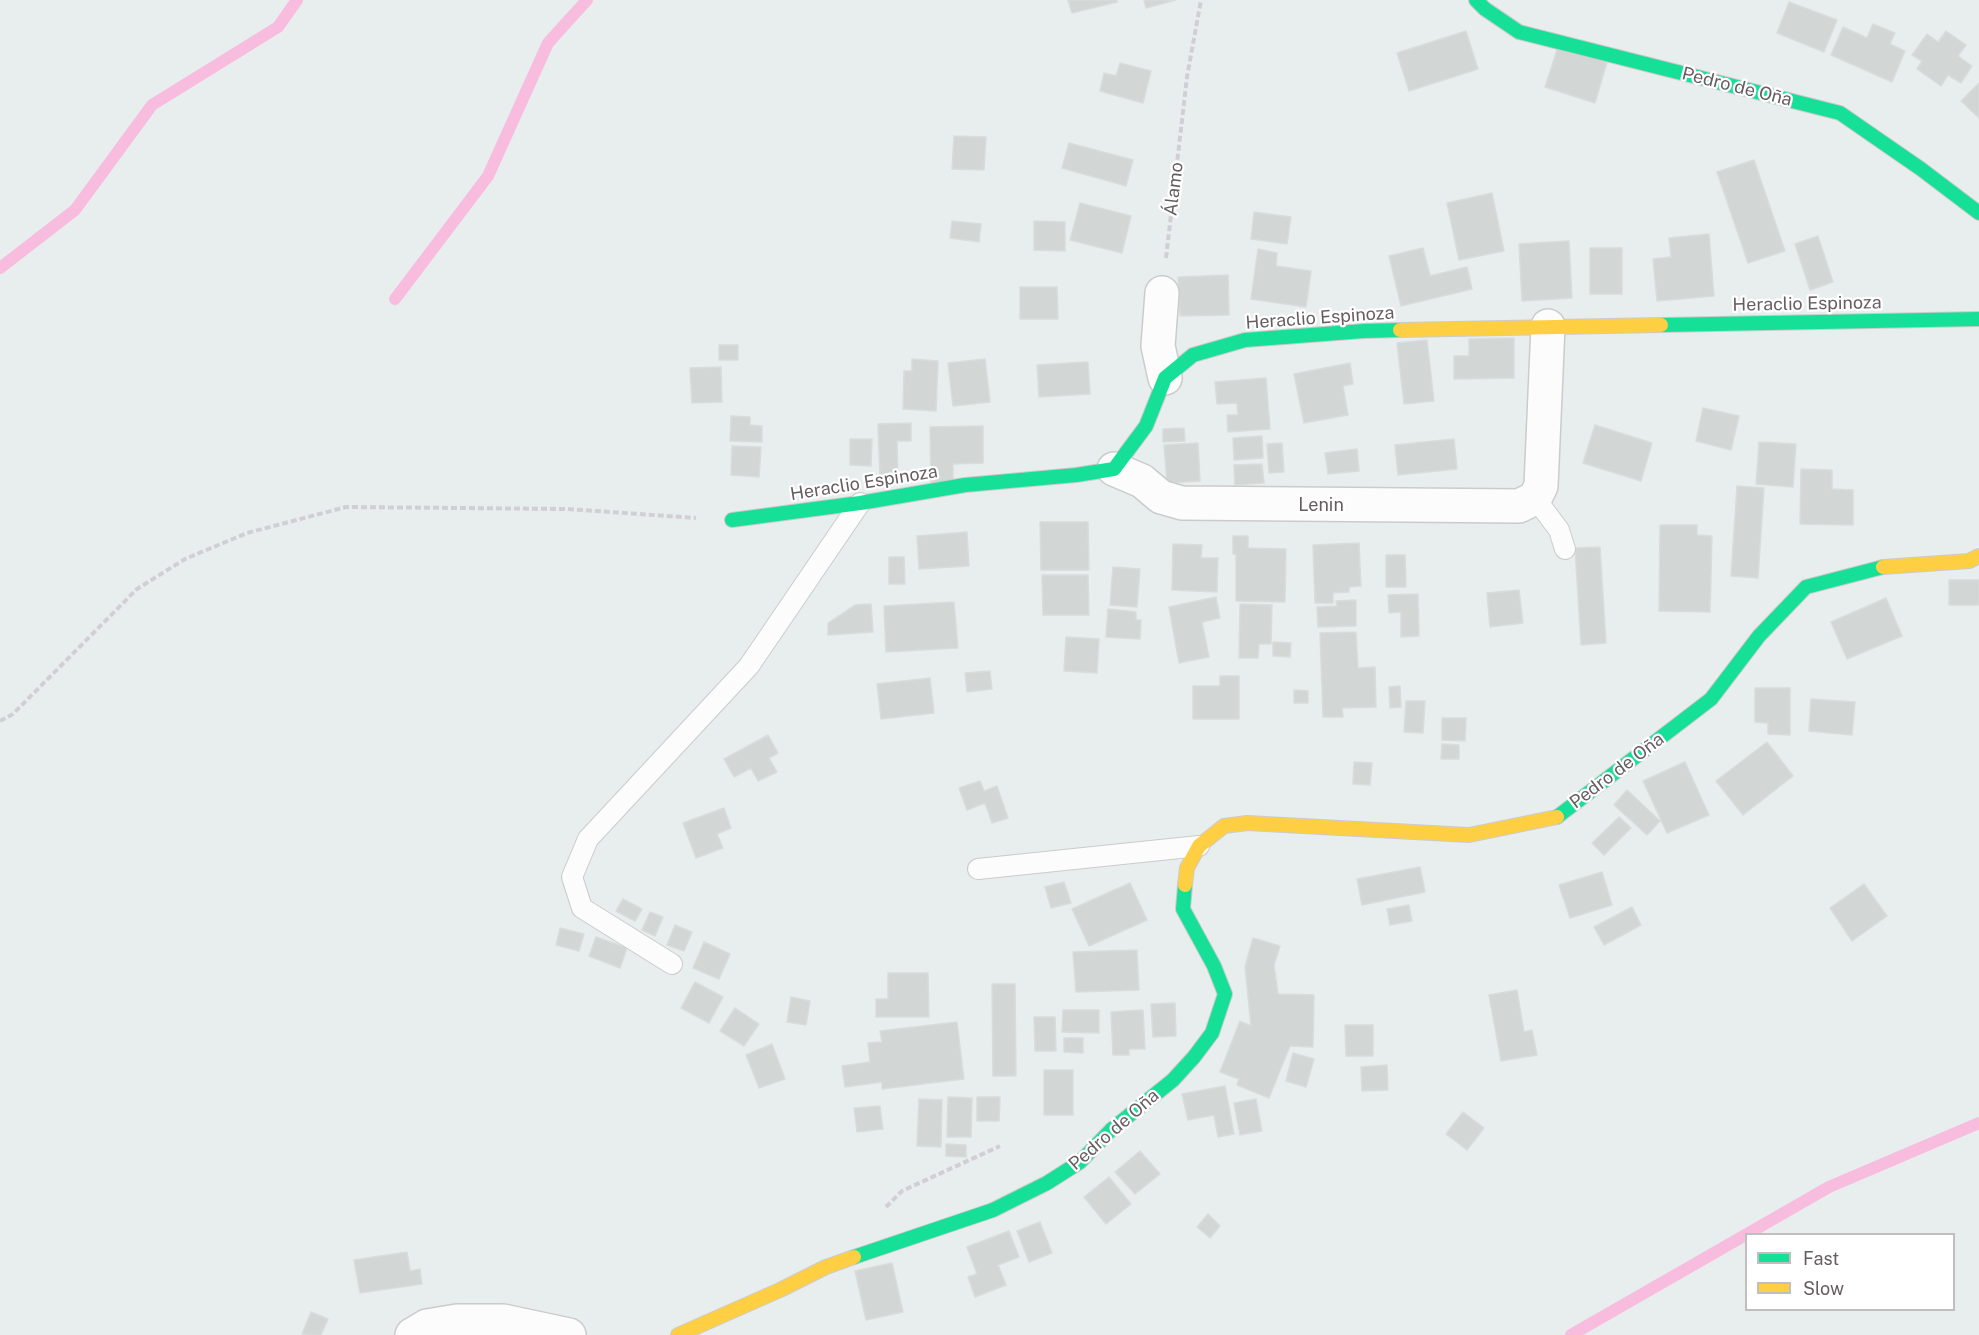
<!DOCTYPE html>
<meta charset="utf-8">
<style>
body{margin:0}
#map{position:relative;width:1979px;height:1335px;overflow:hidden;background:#e8eeed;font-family:"Public Sans",sans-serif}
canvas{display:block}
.legend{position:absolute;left:1745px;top:1233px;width:210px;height:78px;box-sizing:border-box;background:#fff;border:2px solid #c2bec0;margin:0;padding:8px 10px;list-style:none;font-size:18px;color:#665d61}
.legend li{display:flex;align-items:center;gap:12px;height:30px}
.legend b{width:30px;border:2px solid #c2bec0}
</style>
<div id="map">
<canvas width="1979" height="1335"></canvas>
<ul class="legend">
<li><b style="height:8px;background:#16e098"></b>Fast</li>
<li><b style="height:8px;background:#ffcf43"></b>Slow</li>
</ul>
</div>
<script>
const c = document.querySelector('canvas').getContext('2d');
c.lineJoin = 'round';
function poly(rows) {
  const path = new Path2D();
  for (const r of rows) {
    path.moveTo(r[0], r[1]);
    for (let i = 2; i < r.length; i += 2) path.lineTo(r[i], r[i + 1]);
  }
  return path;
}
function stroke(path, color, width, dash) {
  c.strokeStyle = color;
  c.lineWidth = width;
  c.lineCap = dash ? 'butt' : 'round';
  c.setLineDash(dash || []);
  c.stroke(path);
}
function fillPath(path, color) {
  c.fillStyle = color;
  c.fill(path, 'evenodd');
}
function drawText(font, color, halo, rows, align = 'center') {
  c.font = font + ' "Public Sans",sans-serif';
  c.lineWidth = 4.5;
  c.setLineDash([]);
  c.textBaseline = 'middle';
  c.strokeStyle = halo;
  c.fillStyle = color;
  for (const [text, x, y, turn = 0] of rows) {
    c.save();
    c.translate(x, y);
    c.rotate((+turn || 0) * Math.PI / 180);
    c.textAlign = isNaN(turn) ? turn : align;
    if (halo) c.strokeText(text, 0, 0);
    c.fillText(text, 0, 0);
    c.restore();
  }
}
stroke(poly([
 [0,268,75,210,152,105,278,27,297,0],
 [395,299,488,176,548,43,587,0],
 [1571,1335,1829,1187,1979,1123]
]), '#f8bcde', 12);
const building = poly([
 [1068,0,1117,0,1117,2,1072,13,1068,0],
 [1144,0,1176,0,1146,8,1144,0],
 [1789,2,1837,20,1824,52,1777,33,1789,2],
 [1873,24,1895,33,1890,44,1905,51,1892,82,1831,55,1843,27,1867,38,1873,24],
 [1466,31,1478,69,1409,91,1397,53,1466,31],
 [1946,31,1966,45,1958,56,1972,66,1961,83,1948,75,1941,86,1917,69,1922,61,1912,55,1927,34,1938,42,1946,31],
 [1558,47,1607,62,1595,103,1545,87,1558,47],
 [1120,63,1151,71,1143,103,1100,91,1104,73,1116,76,1120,63],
 [1979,83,1979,118,1961,101,1979,83],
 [954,136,986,137,984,170,952,169,954,136],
 [1069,143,1133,160,1126,186,1062,168,1069,143],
 [1754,160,1785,251,1748,263,1717,172,1754,160],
 [1492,193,1504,251,1459,260,1447,203,1492,193],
 [1080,203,1131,216,1122,253,1070,240,1080,203],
 [1254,212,1291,217,1287,244,1251,239,1254,212],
 [952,221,981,224,979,242,950,238,952,221],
 [1034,221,1065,222,1065,251,1034,250,1034,221],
 [1709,234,1714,296,1657,301,1653,259,1671,257,1669,238,1709,234],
 [1818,236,1833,282,1810,290,1795,244,1818,236],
 [1569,241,1572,298,1522,301,1519,244,1569,241],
 [1423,248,1430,276,1467,267,1472,289,1401,306,1389,256,1423,248],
 [1590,248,1622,248,1622,294,1590,294,1590,248],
 [1258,249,1277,253,1276,266,1311,271,1306,307,1251,299,1258,249],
 [1228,275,1229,315,1180,316,1178,277,1228,275],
 [1020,287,1057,287,1058,319,1020,319,1020,287],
 [1514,338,1514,378,1454,379,1454,356,1469,356,1469,339,1514,338],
 [1427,340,1434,401,1404,404,1397,343,1427,340],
 [719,345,738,345,738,360,719,360,719,345],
 [912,359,938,361,936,411,903,409,904,371,912,371,912,359],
 [985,359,990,402,953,406,948,363,985,359],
 [1088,362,1090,394,1039,397,1037,365,1088,362],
 [1350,363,1353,384,1343,386,1348,415,1304,423,1294,374,1350,363],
 [721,367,722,402,692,403,690,368,721,367],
 [1266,378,1270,429,1228,432,1227,415,1238,415,1237,403,1217,404,1215,382,1266,378],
 [1703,408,1739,416,1731,450,1696,441,1703,408],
 [731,416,750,417,750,425,762,426,762,442,730,441,731,416],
 [911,423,911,441,897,441,898,479,880,480,878,424,911,423],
 [1595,425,1652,443,1641,481,1583,463,1595,425],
 [983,426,983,463,953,464,953,483,931,483,930,427,983,426],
 [1184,428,1185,441,1163,442,1163,429,1184,428],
 [1262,436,1263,458,1234,460,1233,438,1262,436],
 [850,439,872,439,871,466,850,465,850,439],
 [1454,439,1457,469,1398,475,1395,445,1454,439],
 [1759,442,1796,444,1793,487,1756,484,1759,442],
 [1198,443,1200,481,1167,483,1164,445,1198,443],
 [1282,443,1284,472,1269,473,1267,444,1282,443],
 [732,446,761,447,759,477,731,475,732,446],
 [1357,449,1359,471,1328,474,1325,453,1357,449],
 [1262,464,1264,483,1235,485,1234,465,1262,464],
 [1801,469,1832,470,1832,489,1853,490,1853,525,1800,524,1801,469],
 [1737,486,1764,488,1758,578,1731,576,1737,486],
 [1040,522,1088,522,1089,570,1041,570,1040,522],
 [1660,525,1697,525,1697,535,1712,536,1710,612,1659,611,1660,525],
 [967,532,969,566,919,569,917,536,967,532],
 [1233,536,1248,536,1248,548,1286,549,1285,602,1236,601,1236,554,1233,554,1233,536],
 [1359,543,1361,586,1349,587,1349,592,1333,593,1333,603,1315,603,1313,545,1359,543],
 [1173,544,1202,545,1201,558,1218,558,1217,592,1172,590,1173,544],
 [1600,547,1606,643,1581,645,1575,548,1600,547],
 [1386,555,1405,555,1406,587,1386,587,1386,555],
 [889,557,904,557,905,584,889,584,889,557],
 [1113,567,1140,569,1137,607,1110,605,1113,567],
 [1042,575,1088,575,1089,615,1043,615,1042,575],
 [1949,580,1979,580,1979,605,1949,605,1949,580],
 [1519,590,1523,623,1490,627,1487,593,1519,590],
 [1418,594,1419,636,1401,637,1401,612,1389,613,1388,595,1418,594],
 [1216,597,1220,618,1202,622,1209,657,1179,663,1169,607,1216,597],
 [1886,598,1902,636,1847,659,1831,622,1886,598],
 [1356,600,1356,626,1318,627,1317,607,1337,606,1336,601,1356,600],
 [954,602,958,648,886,652,884,606,954,602],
 [871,604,873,632,828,635,828,623,855,605,871,604],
 [1240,604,1272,605,1271,644,1259,644,1258,658,1239,658,1240,604],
 [1108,609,1136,612,1136,620,1141,620,1140,639,1106,637,1108,609],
 [1356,632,1358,668,1375,667,1376,707,1342,708,1343,717,1323,717,1320,633,1356,632],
 [1066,637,1099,639,1097,673,1064,671,1066,637],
 [1273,642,1291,643,1290,657,1273,656,1273,642],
 [990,671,992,689,967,692,965,673,990,671],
 [1220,676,1239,676,1239,719,1193,719,1193,686,1220,686,1220,676],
 [930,678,934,713,881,719,877,684,930,678],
 [1400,686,1401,707,1390,708,1389,687,1400,686],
 [1755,688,1790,688,1790,735,1768,734,1768,723,1755,722,1755,688],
 [1294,690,1308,691,1308,703,1294,703,1294,690],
 [1811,699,1855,702,1852,735,1809,731,1811,699],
 [1406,701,1425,701,1423,733,1404,732,1406,701],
 [1442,718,1466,718,1465,741,1442,740,1442,718],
 [768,735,778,753,769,758,777,772,758,781,751,768,734,777,724,759,768,735],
 [1767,742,1793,776,1743,815,1716,781,1767,742],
 [1442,744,1459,745,1459,759,1441,759,1442,744],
 [1354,762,1372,763,1370,785,1353,784,1354,762],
 [1685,762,1709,815,1667,833,1643,781,1685,762],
 [980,781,984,791,997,786,1008,818,992,823,985,803,967,810,959,788,980,781],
 [1627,790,1660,821,1647,835,1614,805,1627,790],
 [724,808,731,828,717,834,723,848,696,858,683,823,724,808],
 [1619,817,1631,828,1604,855,1592,843,1619,817],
 [1420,867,1425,892,1362,905,1357,879,1420,867],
 [1602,872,1612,905,1570,918,1559,885,1602,872],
 [1064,882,1071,903,1051,908,1045,887,1064,882],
 [1130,883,1147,920,1089,946,1072,909,1130,883],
 [1864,884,1887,916,1852,941,1830,908,1864,884],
 [623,899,642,909,635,921,616,911,623,899],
 [1409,905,1412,921,1390,925,1387,909,1409,905],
 [1632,907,1641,925,1604,945,1594,927,1632,907],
 [650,912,663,917,655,936,642,930,650,912],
 [675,925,692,932,684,951,667,945,675,925],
 [560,928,584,934,579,951,556,945,560,928],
 [596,937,627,948,620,968,589,956,596,937],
 [1253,938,1280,946,1274,965,1278,994,1314,995,1313,1047,1290,1046,1269,1098,1237,1085,1239,1079,1220,1072,1240,1021,1251,1026,1245,967,1253,938],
 [704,942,730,954,719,979,693,968,704,942],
 [1137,950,1139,990,1076,992,1073,952,1137,950],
 [888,973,928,973,929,1017,876,1017,876,999,888,999,888,973],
 [695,982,723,997,709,1023,681,1008,695,982],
 [992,984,1015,984,1016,1076,993,1076,992,984],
 [1517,990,1524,1032,1532,1030,1537,1055,1501,1061,1489,995,1517,990],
 [791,997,810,1001,806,1025,787,1022,791,997],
 [1175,1003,1176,1036,1153,1037,1151,1004,1175,1003],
 [735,1008,759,1024,744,1046,720,1031,735,1008],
 [1063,1010,1099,1010,1099,1033,1062,1032,1063,1010],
 [1143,1010,1145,1049,1129,1049,1129,1055,1113,1055,1111,1012,1143,1010],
 [1034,1017,1055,1017,1056,1051,1035,1051,1034,1017],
 [957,1022,964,1079,882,1089,882,1082,845,1087,842,1066,870,1062,868,1043,882,1042,880,1031,957,1022],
 [1345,1025,1373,1025,1373,1056,1346,1056,1345,1025],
 [1064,1038,1083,1038,1083,1053,1064,1052,1064,1038],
 [772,1044,785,1079,759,1088,746,1055,772,1044],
 [1293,1053,1314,1059,1306,1087,1286,1081,1293,1053],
 [1387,1065,1388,1090,1362,1091,1361,1067,1387,1065],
 [1044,1070,1073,1070,1073,1115,1044,1115,1044,1070],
 [1225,1086,1234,1134,1218,1137,1214,1115,1188,1120,1182,1094,1225,1086],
 [948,1097,972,1098,971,1137,947,1137,948,1097],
 [977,1097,1000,1097,999,1121,977,1121,977,1097],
 [919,1099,942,1100,941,1147,917,1146,919,1099],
 [1256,1099,1262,1131,1240,1135,1234,1103,1256,1099],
 [880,1106,883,1129,857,1132,854,1108,880,1106],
 [1463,1112,1484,1128,1467,1150,1446,1134,1463,1112],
 [946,1144,966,1145,966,1157,946,1156,946,1144],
 [1140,1151,1160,1174,1135,1194,1115,1172,1140,1151],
 [1109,1177,1131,1204,1106,1224,1084,1197,1109,1177],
 [1208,1214,1220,1226,1210,1238,1197,1227,1208,1214],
 [1040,1222,1052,1253,1029,1262,1017,1231,1040,1222],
 [1009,1231,1019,1257,998,1265,1006,1285,975,1297,968,1277,977,1274,967,1247,1009,1231],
 [407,1252,410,1271,420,1269,422,1284,360,1293,354,1260,407,1252],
 [892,1263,903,1312,866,1320,855,1271,892,1263],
 [311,1312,328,1319,321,1335,302,1334,311,1312]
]);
fillPath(building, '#d2d6d5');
stroke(building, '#d8dddc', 1.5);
const lane = poly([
 [1535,498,1559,530,1565,549],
 [978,869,1199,846],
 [672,964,582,908,572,877,588,839,749,666,860,503]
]);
const street = poly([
 [1162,293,1158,346,1165,378],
 [1114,469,1142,481,1161,497,1182,503,1519,506,1535,498,1541,486,1548,326],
 [412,1335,427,1326,457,1321,503,1321,569,1335]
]);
const fast = poly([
 [1476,0,1485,9,1519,32,1840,113,1921,169,1979,213],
 [1661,325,1979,319],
 [732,520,860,503,965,485,1076,475,1114,469,1146,426,1165,378,1193,355,1245,340,1364,331,1400,330],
 [1557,817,1711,699,1759,636,1806,587,1883,567],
 [854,1257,993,1210,1047,1183,1080,1162,1111,1130,1173,1080,1194,1057,1212,1033,1225,994,1214,966,1183,909,1185,885]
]);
const slow = poly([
 [1400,330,1661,325],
 [1883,567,1969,561,1979,556],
 [1185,885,1187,868,1199,846,1224,826,1247,823,1469,835,1557,817],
 [678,1335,780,1290,826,1267,854,1257]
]);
stroke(lane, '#cbcbcc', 22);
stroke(street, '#cbcbcc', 36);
stroke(fast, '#cbcbcc', 16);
stroke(slow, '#cbcbcc', 16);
stroke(poly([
 [1166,258,1187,77,1201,0],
 [0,721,13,714,137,589,185,559,247,533,346,507,567,509,696,518],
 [886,1207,902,1191,1000,1146]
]), '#d1cfd5', 4, [6, 3]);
stroke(lane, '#fcfcfc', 20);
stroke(street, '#fcfcfc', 33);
stroke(fast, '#16e098', 14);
stroke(slow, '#ffcf43', 14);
drawText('18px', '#665d61', '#fff', [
 ["Pedro de Oña",1737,87,14],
 ["Álamo",1174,189,-83],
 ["Heraclio Espinoza",1807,304,-1],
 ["Heraclio Espinoza",1320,318,-4],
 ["Heraclio Espinoza",864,483,-9],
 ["Lenin",1321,505],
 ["Pedro de Oña",1617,771,-37],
 ["Pedro de Oña",1114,1130,-41]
]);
</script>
